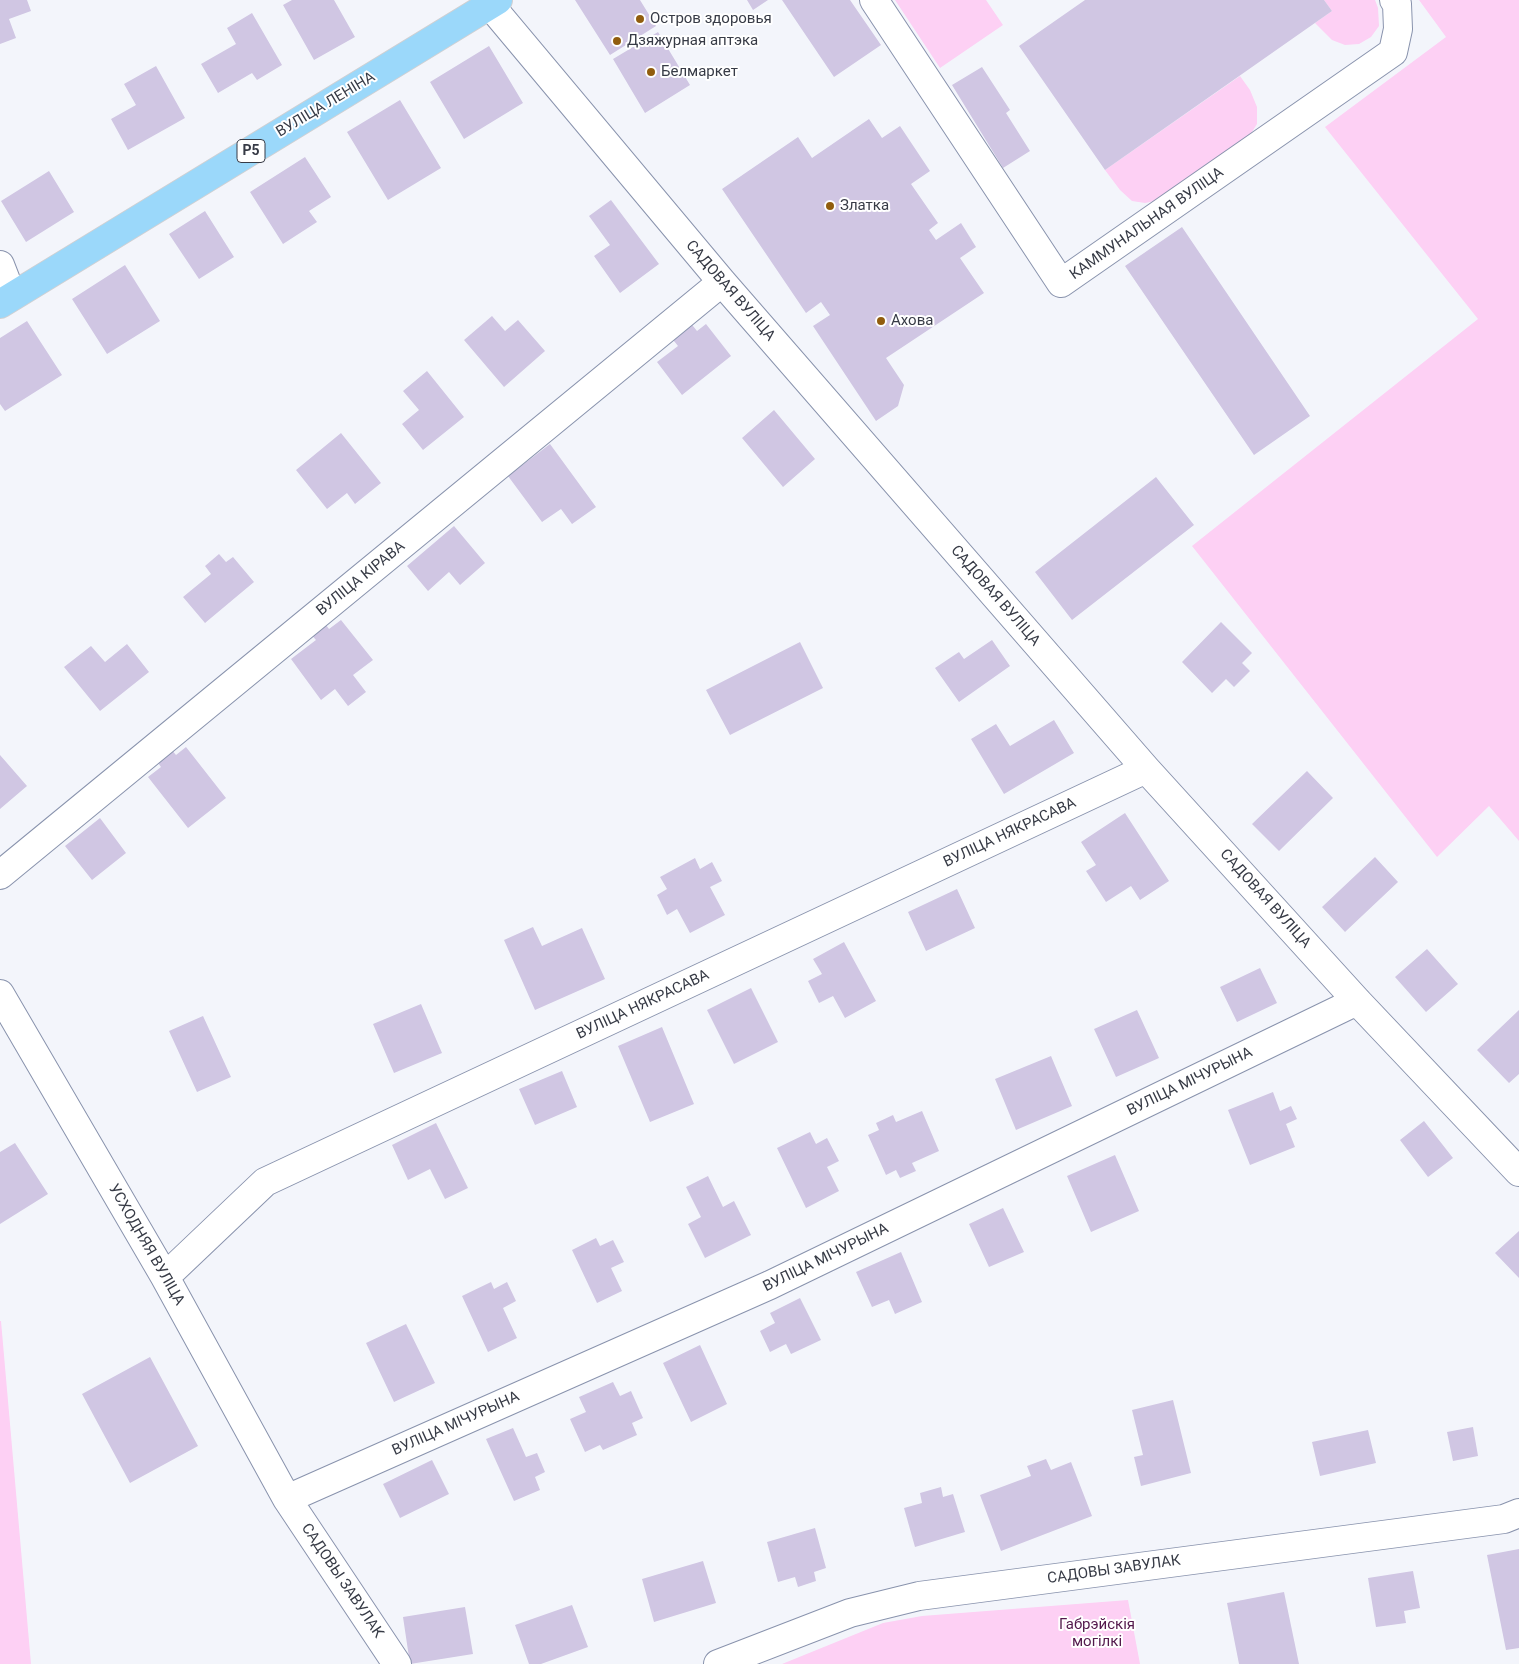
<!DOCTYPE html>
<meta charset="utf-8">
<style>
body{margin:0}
canvas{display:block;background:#f3f5fb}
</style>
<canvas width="1519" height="1664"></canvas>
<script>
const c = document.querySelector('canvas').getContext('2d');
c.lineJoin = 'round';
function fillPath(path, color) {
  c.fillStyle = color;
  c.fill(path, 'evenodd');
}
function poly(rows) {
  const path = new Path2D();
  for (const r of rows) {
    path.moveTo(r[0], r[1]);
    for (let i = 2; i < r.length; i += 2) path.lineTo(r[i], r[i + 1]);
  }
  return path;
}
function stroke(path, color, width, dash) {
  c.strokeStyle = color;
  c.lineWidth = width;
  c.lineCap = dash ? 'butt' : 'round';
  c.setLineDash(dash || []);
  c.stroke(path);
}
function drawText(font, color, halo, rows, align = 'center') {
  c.font = font + ' Roboto,sans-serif';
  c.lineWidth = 4;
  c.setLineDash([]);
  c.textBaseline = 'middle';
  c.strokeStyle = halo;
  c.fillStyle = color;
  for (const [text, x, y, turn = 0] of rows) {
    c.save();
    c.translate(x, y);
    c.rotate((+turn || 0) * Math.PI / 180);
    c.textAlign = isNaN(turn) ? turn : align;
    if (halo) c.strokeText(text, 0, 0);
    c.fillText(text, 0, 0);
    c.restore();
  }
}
fillPath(poly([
 [895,0,986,0,1003,25,940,68],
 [1324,0,1375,0,1378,8,1379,26,1371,37,1359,44,1345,45,1332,40,1315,23,1332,11],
 [1419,0,1519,0,1519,841,1489,806,1437,857,1192,546,1478,319,1325,127,1446,37],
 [1240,76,1250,90,1257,107,1257,124,1250,135,1160,200,1145,203,1132,201,1120,190,1105,170],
 [0,1321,1,1321,31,1664,0,1664],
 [1128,1600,1140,1664,782,1664,883,1623,922,1616]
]), '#fdd0f4');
fillPath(poly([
 [0,0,27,0,31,11,9,19,16,38,0,44],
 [292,0,334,0,355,37,314,60,283,5],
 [575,0,640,0,656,26,610,55],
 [747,0,768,0,753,10],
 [782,0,850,0,881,45,834,77],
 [1085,0,1324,0,1332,11,1105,170,1019,46],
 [252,13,282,65,257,80,252,73,218,93,201,64,236,44,227,28],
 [658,32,690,85,645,113,613,59],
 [489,46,523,103,464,139,430,82],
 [156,66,185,118,128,150,111,119,136,105,124,84],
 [982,67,1010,110,1006,113,1030,151,1003,168,952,85],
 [400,100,441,168,388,200,347,132],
 [869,119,882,138,900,126,930,171,911,184,938,223,929,230,936,240,961,223,976,247,960,258,984,293,886,358,904,385,898,406,876,421,813,326,830,315,821,302,806,313,722,189,798,137,812,158],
 [305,157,331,197,309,211,317,222,283,244,250,192],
 [49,171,74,212,26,242,1,201],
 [611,200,659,264,620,293,594,256,610,245,589,216],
 [205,211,234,257,199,279,169,234],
 [1182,227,1310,416,1254,455,1125,266],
 [125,265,160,321,107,354,72,299],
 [492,316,505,331,518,320,545,351,504,387,464,340],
 [27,321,62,375,5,411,0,404,0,338],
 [689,321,697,331,706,324,731,356,682,395,657,362,678,346,670,336],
 [427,371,464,417,423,450,402,424,419,410,403,391],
 [774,410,815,459,783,487,742,438],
 [341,433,381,483,355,504,347,493,327,509,296,470],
 [550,444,596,507,572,524,561,509,542,522,508,476],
 [1156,477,1194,525,1072,620,1035,572],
 [454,526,485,563,460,585,449,572,428,591,407,566],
 [219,554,226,562,233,557,254,582,205,623,183,597,211,574,205,566],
 [341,620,373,660,353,675,366,692,348,706,335,689,321,700,291,659,316,640,309,632,323,621,329,629],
 [1221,622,1252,653,1242,663,1250,671,1234,687,1226,679,1212,693,1182,662],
 [992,640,1010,666,959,702,935,668,959,652,964,659],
 [800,642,823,688,730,735,706,690],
 [127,644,149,672,100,711,64,667,91,646,105,662],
 [1054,720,1074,753,1004,794,971,739,996,724,1010,746],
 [186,747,226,798,188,828,148,777,161,767,156,760,171,749,176,755],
 [0,755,27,786,0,809],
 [1307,771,1333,798,1279,851,1252,824],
 [1125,813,1169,881,1140,900,1131,886,1106,902,1086,871,1096,865,1081,842],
 [100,818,126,853,92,880,65,846],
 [1375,857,1398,882,1345,932,1322,907],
 [695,858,700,869,712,862,722,881,710,887,725,915,690,933,677,909,667,915,657,895,667,889,660,877],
 [957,889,975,928,926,951,908,912],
 [533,927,542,946,582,928,605,979,535,1010,504,940],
 [844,942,876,1001,845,1018,833,996,819,1003,808,981,822,974,813,959],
 [1427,949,1458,984,1426,1012,1395,977],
 [1260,968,1277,1003,1237,1022,1220,987],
 [751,988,778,1042,734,1064,707,1010],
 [421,1004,442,1053,394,1073,373,1024],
 [1137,1010,1159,1058,1116,1077,1094,1029],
 [1519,1010,1519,1074,1509,1083,1477,1050],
 [203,1016,231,1077,197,1092,169,1031],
 [662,1027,694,1104,650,1122,618,1046],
 [1051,1056,1072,1106,1016,1130,995,1079],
 [562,1071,577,1107,535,1125,519,1089],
 [1273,1092,1280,1111,1291,1106,1297,1119,1286,1124,1295,1147,1250,1165,1228,1110],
 [922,1111,939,1151,912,1163,916,1171,900,1178,896,1170,886,1175,868,1135,879,1130,876,1123,893,1115,896,1122],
 [1424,1121,1453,1158,1428,1177,1400,1140],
 [436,1123,468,1188,445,1199,430,1169,408,1180,392,1145],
 [810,1132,816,1144,827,1138,839,1161,827,1167,839,1191,806,1208,777,1148],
 [15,1143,48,1194,0,1224,0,1152],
 [1115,1155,1139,1211,1091,1232,1067,1176],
 [708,1176,723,1207,734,1201,751,1235,705,1258,688,1224,701,1217,686,1187],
 [1003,1208,1024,1252,989,1267,969,1224],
 [1519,1231,1519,1278,1495,1253],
 [596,1238,600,1246,613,1240,624,1262,611,1268,622,1291,597,1303,572,1250],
 [901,1252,922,1302,895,1314,889,1300,872,1307,856,1272],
 [491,1282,494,1289,507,1282,516,1301,503,1308,517,1338,488,1352,462,1296],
 [800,1298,821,1340,791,1354,786,1344,770,1352,760,1331,775,1323,770,1313],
 [406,1324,435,1383,394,1402,366,1343],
 [700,1345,727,1404,691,1422,663,1363],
 [150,1357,198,1446,130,1483,82,1394],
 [613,1382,620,1396,631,1391,643,1418,632,1423,637,1435,603,1450,600,1445,585,1452,570,1419,586,1412,579,1397],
 [1173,1400,1191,1473,1141,1486,1134,1457,1143,1455,1132,1410],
 [1473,1427,1478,1456,1453,1461,1447,1432],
 [513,1428,526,1457,537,1453,545,1472,535,1477,540,1490,514,1501,486,1439],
 [1368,1430,1376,1463,1320,1476,1312,1442],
 [1046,1459,1051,1470,1071,1462,1092,1516,1001,1551,980,1495,1031,1476,1027,1466],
 [432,1460,449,1494,400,1518,383,1484],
 [941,1487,943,1497,953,1494,965,1532,915,1547,904,1508,922,1503,920,1493],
 [815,1528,826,1568,814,1572,816,1581,798,1587,795,1577,778,1582,767,1542],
 [1519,1549,1519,1648,1506,1650,1487,1555],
 [703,1561,716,1603,654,1622,642,1579],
 [1413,1571,1420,1608,1404,1611,1406,1623,1376,1627,1368,1578],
 [1284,1592,1299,1664,1239,1664,1227,1603],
 [572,1605,588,1647,541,1664,529,1664,515,1625],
 [465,1607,473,1654,410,1664,403,1617]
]), '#d0c6e3');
const street = poly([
 [488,0,490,5,722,282,1146,769,1357,1001,1519,1172],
 [874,0,1061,283,1393,52,1398,29,1397,4,1394,0],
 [0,265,12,296],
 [0,875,722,282],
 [0,994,165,1277,287,1499,397,1664],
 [165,1277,265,1182,1146,769],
 [287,1499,770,1285,1357,1001],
 [718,1664,850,1613,919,1596,1504,1519,1519,1513]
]);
const primary = poly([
 [0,304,498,0]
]);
stroke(street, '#8993ad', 30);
stroke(primary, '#cfd0d3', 30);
stroke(street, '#fff', 28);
stroke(primary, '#9bd8fa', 28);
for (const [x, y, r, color] of [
 [640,19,5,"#915d0e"],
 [617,41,5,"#915d0e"],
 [651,72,5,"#915d0e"],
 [830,206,5,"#915d0e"],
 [881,321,5,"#915d0e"]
]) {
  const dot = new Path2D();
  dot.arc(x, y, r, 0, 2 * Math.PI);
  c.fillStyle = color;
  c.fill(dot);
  stroke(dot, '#fff', 2);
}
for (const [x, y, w] of [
 [251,151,28]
]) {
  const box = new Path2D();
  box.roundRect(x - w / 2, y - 11.5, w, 23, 4);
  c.fillStyle = '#fff';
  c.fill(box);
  stroke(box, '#373b46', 1);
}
drawText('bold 14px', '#373b46', null, [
 ["Р5",251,151]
]);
drawText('15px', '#373b46', '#fff', [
 ["Остров здоровья",650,19],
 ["Дзяжурная аптэка",627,41],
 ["Белмаркет",661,72],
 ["Златка",840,206],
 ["Ахова",891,321]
], 'left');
drawText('15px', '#373b46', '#fff', [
 ["ВУЛІЦА ЛЕНІНА",326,105,-31],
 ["КАММУНАЛЬНАЯ ВУЛІЦА",1147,224,-35],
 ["САДОВАЯ ВУЛІЦА",730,291,49],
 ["ВУЛІЦА КІРАВА",361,579,-39],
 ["САДОВАЯ ВУЛІЦА",995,596,49],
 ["ВУЛІЦА НЯКРАСАВА",1010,833,-25],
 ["САДОВАЯ ВУЛІЦА",1265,899,48],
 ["ВУЛІЦА НЯКРАСАВА",643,1005,-25],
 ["ВУЛІЦА МІЧУРЫНА",1190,1082,-26],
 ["УСХОДНЯЯ ВУЛІЦА",146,1245,60],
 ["ВУЛІЦА МІЧУРЫНА",826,1258,-26],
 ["ВУЛІЦА МІЧУРЫНА",456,1424,-24],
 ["САДОВЫ ЗАВУЛАК",1114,1570,-8],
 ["САДОВЫ ЗАВУЛАК",342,1581,56]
]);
drawText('15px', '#53194c', '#fff', [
 ["Габрэйскія",1097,1625],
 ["могілкі",1097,1642]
]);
</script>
